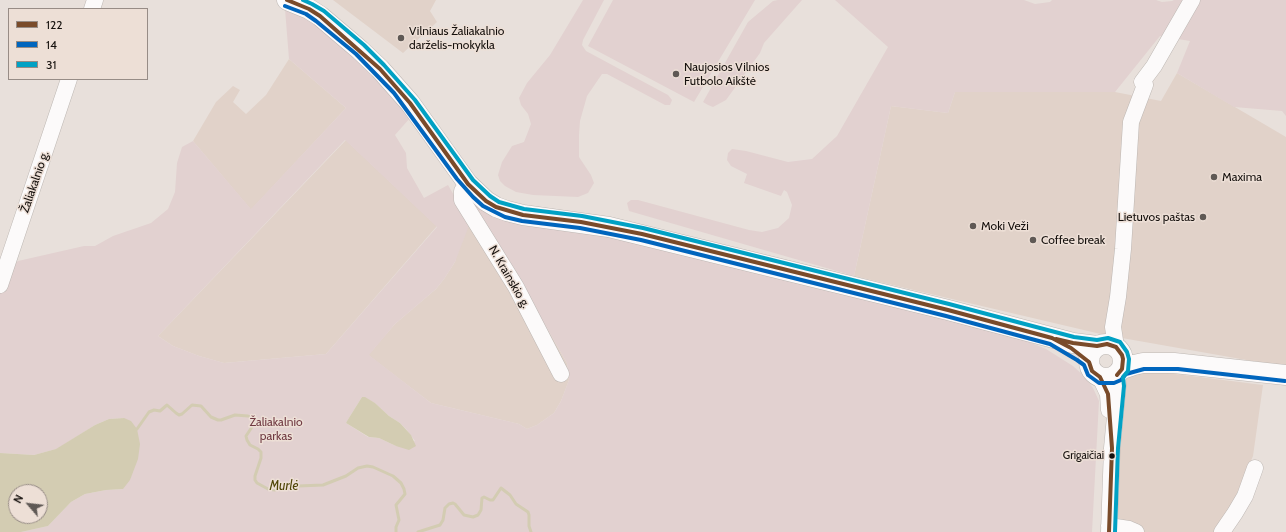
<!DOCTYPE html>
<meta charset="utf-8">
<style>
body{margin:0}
#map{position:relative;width:1286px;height:532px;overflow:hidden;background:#e8e0db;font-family:Cabin,sans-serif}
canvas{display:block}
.legend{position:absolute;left:8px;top:8px;width:140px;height:72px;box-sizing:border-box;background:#eddfd6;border:1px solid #978c86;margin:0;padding:5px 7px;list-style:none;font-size:12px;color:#15100d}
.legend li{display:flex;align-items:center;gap:8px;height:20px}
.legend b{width:20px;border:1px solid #978c86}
.north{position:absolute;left:8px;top:484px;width:40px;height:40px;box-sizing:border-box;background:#eddfd6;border:1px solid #978c86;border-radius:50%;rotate:298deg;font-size:11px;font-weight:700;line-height:16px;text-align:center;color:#15100d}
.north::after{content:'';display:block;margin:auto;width:14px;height:18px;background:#5f5955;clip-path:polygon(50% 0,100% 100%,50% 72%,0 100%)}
</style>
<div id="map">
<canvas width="1286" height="532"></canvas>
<ul class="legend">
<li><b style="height:5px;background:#7a4b2a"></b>122</li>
<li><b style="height:5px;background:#0065bd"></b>14</li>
<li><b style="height:5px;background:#01a1c4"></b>31</li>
</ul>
<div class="north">N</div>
</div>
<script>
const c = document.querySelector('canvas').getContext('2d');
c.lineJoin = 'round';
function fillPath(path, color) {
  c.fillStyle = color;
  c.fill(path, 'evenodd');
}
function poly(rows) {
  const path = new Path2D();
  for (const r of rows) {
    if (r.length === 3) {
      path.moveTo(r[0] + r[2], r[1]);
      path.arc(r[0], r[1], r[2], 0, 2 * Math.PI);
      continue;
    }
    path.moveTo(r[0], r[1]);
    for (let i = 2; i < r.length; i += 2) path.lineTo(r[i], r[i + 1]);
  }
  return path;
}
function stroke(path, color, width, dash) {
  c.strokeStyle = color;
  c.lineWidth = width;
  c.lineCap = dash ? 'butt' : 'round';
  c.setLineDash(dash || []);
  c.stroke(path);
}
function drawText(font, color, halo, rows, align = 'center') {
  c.font = font + ' Cabin,sans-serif';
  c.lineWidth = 3;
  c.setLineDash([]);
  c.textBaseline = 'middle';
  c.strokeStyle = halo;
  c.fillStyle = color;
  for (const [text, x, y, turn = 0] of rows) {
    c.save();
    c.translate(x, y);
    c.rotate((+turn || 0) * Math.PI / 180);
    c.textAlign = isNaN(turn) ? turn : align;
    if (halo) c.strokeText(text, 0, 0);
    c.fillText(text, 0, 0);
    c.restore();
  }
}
fillPath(poly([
 [333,0,436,0,430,11,437,22,403,53],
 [289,59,346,108,251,210,193,141,216,102,233,86,240,90,233,102,246,114,266,95],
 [1177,73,1286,137,1286,367,1105,335,854,276,891,106,948,113,955,92,1115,92,1161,101],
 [346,140,437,226,326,354,224,363,199,356,173,346,158,336],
 [469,205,544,323,567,363,569,380,561,401,554,413,537,425,527,429,519,424,431,403,368,355,395,324,436,289,444,279,455,262],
 [1136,369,1263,385,1253,456,1224,524,1217,532,1116,532,1123,381,1125,377]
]), '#e1d2c9');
fillPath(poly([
 [583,0,604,0,583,40,582,45,586,51,668,95,672,100,670,105,665,105,607,74,602,74,587,96,580,121,579,135,579,157,591,175,594,183,588,193,578,197,533,195,516,192,505,186,500,181,498,175,502,162,512,146,524,142,531,124,528,114,521,105,519,98,527,83,550,55],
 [613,0,755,0,694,102,588,46],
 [778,0,802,0,764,43,760,53,726,100,713,107,708,105,703,102,748,22,773,1],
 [835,0,1024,0,1035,4,1050,2,1052,0,1156,0,1162,2,1172,1,1174,0,1286,0,1286,116,1282,111,1234,107,1177,73,1190,41,1160,36,1115,92,955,92,948,113,891,106,854,276,629,211,627,203,631,200,638,200,749,230,762,232,778,228,789,218,792,205,787,192,784,190,781,196,744,183,747,174,731,166,727,160,728,153,732,149,746,151,788,162,812,159,837,136,888,47],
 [285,9,308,19,341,45,387,91,410,118,395,135,406,153,407,168,424,198,448,185,470,223,455,262,444,279,436,289,395,324,369,355,431,403,519,424,527,429,537,425,554,413,561,401,569,380,567,363,544,323,469,205,473,199,1022,339,1046,349,1073,366,1085,377,1093,388,1099,401,1092,532,21,532,48,526,71,502,85,494,106,490,123,489,124,418,109,419,95,425,57,449,34,455,0,453,0,275,18,261,84,246,95,246,113,236,151,223,168,209,175,192,177,163,182,147,193,141,251,209,346,108,289,59],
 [345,140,437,227,326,354,224,363,199,356,173,346,158,336],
 [362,397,375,403,389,416,400,423,406,429,415,441,396,446,379,438,368,437,346,423,347,421]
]), '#e2d1d0');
fillPath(poly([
 [362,397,365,397,375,403,389,416,400,423,411,435,416,446,409,450,396,446,379,438,369,437,346,423,347,421],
 [124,418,131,421,137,429,140,444,138,459,130,480,123,489,106,490,85,494,71,502,48,526,21,532,0,532,0,453,34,455,56,449,95,425,109,419],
 [16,492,40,492,40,516,16,516]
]), '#d3ccb2');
stroke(poly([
 [135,430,137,429,149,412,154,410,160,411,167,405,176,413,179,415,182,414,192,405,201,406,211,417,218,420,221,420,235,415,248,416,252,418,254,421,254,424,246,436,247,440,250,445,258,449,261,452,261,458,255,476,255,480,257,483,268,489,275,490,298,486,323,485,346,476,358,468,367,466,373,467,393,476,401,483,404,489,405,494,396,505,399,520,396,527,396,532],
 [418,532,440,525,443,520,445,508,449,504,453,503,455,504,464,515,473,517,478,515,481,510,482,498,484,497,490,500,493,500,501,488,510,495,516,504,528,512,529,515,529,526,531,532]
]), '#d3ccb2', 3);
const minor = poly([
 [92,9,95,0],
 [468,184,462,191,462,200,516,287,561,374],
 [0,285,69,79],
 [1116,347,1113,327,1118,297,1123,249,1131,122,1145,85,1142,82,1154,66,1192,0],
 [1100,377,1108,394,1109,410],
 [1109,526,1129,529,1136,532],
 [1109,532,1112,448,1118,385,1117,375],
 [1222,532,1235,513,1245,496,1255,468]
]);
const major = poly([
 [287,0,309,9,320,16,360,50,380,69,410,103,468,184,486,201,496,207,507,211,523,215,609,227,948,310,1073,343,1097,346],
 [1106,361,17],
 [1122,369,1134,365,1143,363,1174,363,1286,375]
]);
stroke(minor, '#bdb7b3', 17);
stroke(major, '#bdb7b3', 21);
stroke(minor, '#fcfafa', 16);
stroke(major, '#fcfafa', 20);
stroke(poly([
 [287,0,309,9,320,16,380,69,410,103,468,184,486,201,496,207,523,215,581,222,642,234,948,310,1052,338,1071,348,1089,362,1092,371,1100,377,1108,394,1112,448,1109,532],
 [1056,339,1073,343,1097,346,1107,344,1116,347,1122,355,1123,359,1122,369,1117,375]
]), '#7a4b2a', 4);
stroke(poly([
 [285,6,306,14,316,21,356,54,394,93,457,179,473,197,483,206,505,217,522,221,580,228,641,240,946,316,1050,344,1077,360,1084,365,1088,375,1099,383,1114,383,1121,380,1126,374,1144,369,1178,369,1285,381]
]), '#0065bd', 4);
stroke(poly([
 [303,0,312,4,324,11,364,45,384,65,415,100,473,180,490,196,499,202,524,209,582,216,643,228,949,304,1074,337,1097,340,1108,338,1120,342,1127,352,1129,359,1128,371,1123,377,1124,386,1118,448,1115,532]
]), '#01a1c4', 4);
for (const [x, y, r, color] of [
 [401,38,4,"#5f5955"],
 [676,74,4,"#5f5955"],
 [1214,177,4,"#5f5955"],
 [1203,217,4,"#5f5955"],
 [973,226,4,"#5f5955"],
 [1033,240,4,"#5f5955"],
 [1112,456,3.5,"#15100d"]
]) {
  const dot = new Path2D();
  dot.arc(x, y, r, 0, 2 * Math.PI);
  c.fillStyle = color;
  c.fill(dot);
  stroke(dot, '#eddfd6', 1.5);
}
drawText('11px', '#15100d', '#eddfd6', [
 ["Grigaičiai",1104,456]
], 'right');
drawText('12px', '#15100d', '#eddfd6', [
 ["Vilniaus Žaliakalnio",409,31],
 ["darželis-mokykla",409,45],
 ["Naujosios Vilnios",684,67],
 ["Futbolo Aikštė",684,81],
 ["Maxima",1222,177],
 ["Lietuvos paštas",1195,217,"right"],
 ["Moki Veži",981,226],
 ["Coffee break",1041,240]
], 'left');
drawText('12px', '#15100d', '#eddfd6', [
 ["Žaliakalnio g.",35,182,-71],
 ["N. Krainskio g.",509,277,60]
]);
drawText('12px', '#6f3941', '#eddfd6', [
 ["Žaliakalnio",276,422],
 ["parkas",276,436]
]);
drawText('italic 13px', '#504507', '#eddfd6', [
 ["Murlė",284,486]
]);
</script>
